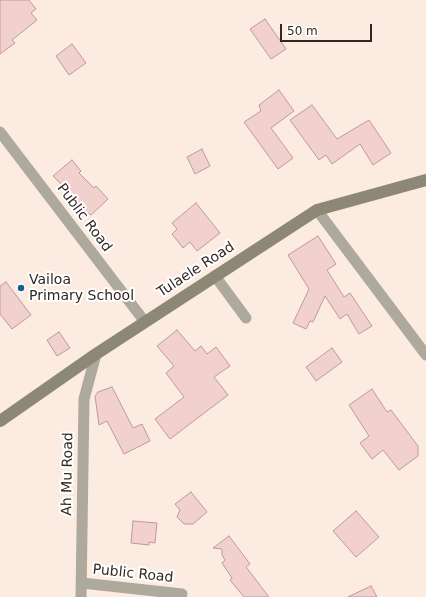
<!DOCTYPE html>
<style>
body{margin:0}
#map{position:relative;width:426px;height:597px;overflow:hidden;background:#fcebe0;font-family:"DejaVu Sans",sans-serif}
canvas{display:block}
.scale{position:absolute;left:280px;top:24px;width:92px;height:18px;box-sizing:border-box;border:2px solid #322822;border-top:0;padding-left:5px;font-size:12px;line-height:14px;white-space:nowrap;color:#322822;-webkit-text-stroke:3px #fff;paint-order:stroke}
</style>
<div id="map">
<canvas width="426" height="597"></canvas>
<div class="scale">50 m</div>
</div>
<script>
const c = document.querySelector('canvas').getContext('2d');
c.lineJoin = 'round';
function fillPath(path, color) {
  c.fillStyle = color;
  c.fill(path, 'evenodd');
}
function poly(rows) {
  const path = new Path2D();
  for (const r of rows) {
    path.moveTo(r[0], r[1]);
    for (let i = 2; i < r.length; i += 2) path.lineTo(r[i], r[i + 1]);
  }
  return path;
}
function stroke(path, color, width, dash) {
  c.strokeStyle = color;
  c.lineWidth = width;
  c.lineCap = dash ? 'butt' : 'round';
  c.setLineDash(dash || []);
  c.stroke(path);
}
function drawText(font, color, halo, rows, align = 'center') {
  c.font = font + ' "DejaVu Sans",sans-serif';
  c.lineWidth = 4;
  c.setLineDash([]);
  c.textBaseline = 'middle';
  c.strokeStyle = halo;
  c.fillStyle = color;
  for (const [text, x, y, turn = 0] of rows) {
    c.save();
    c.translate(x, y);
    c.rotate((+turn || 0) * Math.PI / 180);
    c.textAlign = isNaN(turn) ? turn : align;
    if (halo) c.strokeText(text, 0, 0);
    c.fillText(text, 0, 0);
    c.restore();
  }
}
const building = poly([
 [0,0,29,0,36,9,31,13,37,20,12,40,15,43,0,54,0,0],
 [265,19,286,49,271,59,250,29,265,19],
 [72,44,86,63,69,75,56,56,72,44],
 [279,90,294,111,271,128,293,158,278,169,244,122,261,111,259,105,279,90],
 [312,105,337,139,369,120,391,153,373,165,360,144,332,164,326,155,319,160,290,120,312,105],
 [202,149,210,166,195,174,187,157,202,149],
 [72,160,81,171,79,173,94,188,96,186,108,199,91,215,80,209,81,204,53,176,72,160],
 [196,203,220,233,197,251,190,242,183,248,172,234,177,229,172,223,196,203],
 [318,236,336,264,327,270,344,297,350,293,372,326,359,334,347,314,340,319,325,296,313,322,310,321,306,329,293,323,309,289,288,255,318,236],
 [6,282,31,315,12,329,0,314,0,286,6,282],
 [177,330,195,351,201,346,207,354,216,347,230,366,214,377,228,395,170,439,155,419,184,397,166,373,174,366,157,346,177,330],
 [59,332,70,348,57,356,47,340,59,332],
 [332,348,342,362,316,381,306,367,332,348],
 [112,387,133,428,142,424,150,441,124,454,107,421,99,425,95,396,98,392,112,387],
 [372,389,387,412,391,410,418,446,418,456,399,470,383,450,372,459,360,443,369,436,349,405,372,389],
 [191,492,207,512,193,524,184,524,177,517,180,510,175,504,191,492],
 [356,511,379,537,356,557,333,531,356,511],
 [133,521,157,523,155,543,149,542,149,545,131,543,133,521],
 [229,536,250,564,246,567,269,597,244,597,230,580,232,578,222,563,225,560,222,555,222,549,213,548,229,536],
 [371,586,377,597,348,597,371,586]
]);
fillPath(building, '#f2d0ce');
stroke(building, '#bb9b98', 1);
stroke(poly([
 [0,132,145,322],
 [317,210,426,355],
 [215,276,246,318],
 [82,583,182,594],
 [81,597,84,399,96,354]
]), '#ada99d', 11);
stroke(poly([
 [0,421,96,354,317,210,426,180]
]), '#8d8776', 12);
for (const [x, y, r, color] of [
 [21,288,4,"#176093"]
]) {
  const dot = new Path2D();
  dot.arc(x, y, r, 0, 2 * Math.PI);
  c.fillStyle = color;
  c.fill(dot);
  stroke(dot, '#fff', 1.5);
}
drawText('14px', '#322822', '#fff', [
 ["Public Road",84,218,53],
 ["Tulaele Road",196,270,-33],
 ["Ah Mu Road",68,474,-89],
 ["Public Road",133,574,6]
]);
drawText('14px', '#322822', '#fff', [
 ["Vailoa",29,280],
 ["Primary School",29,296]
], 'left');
</script>
